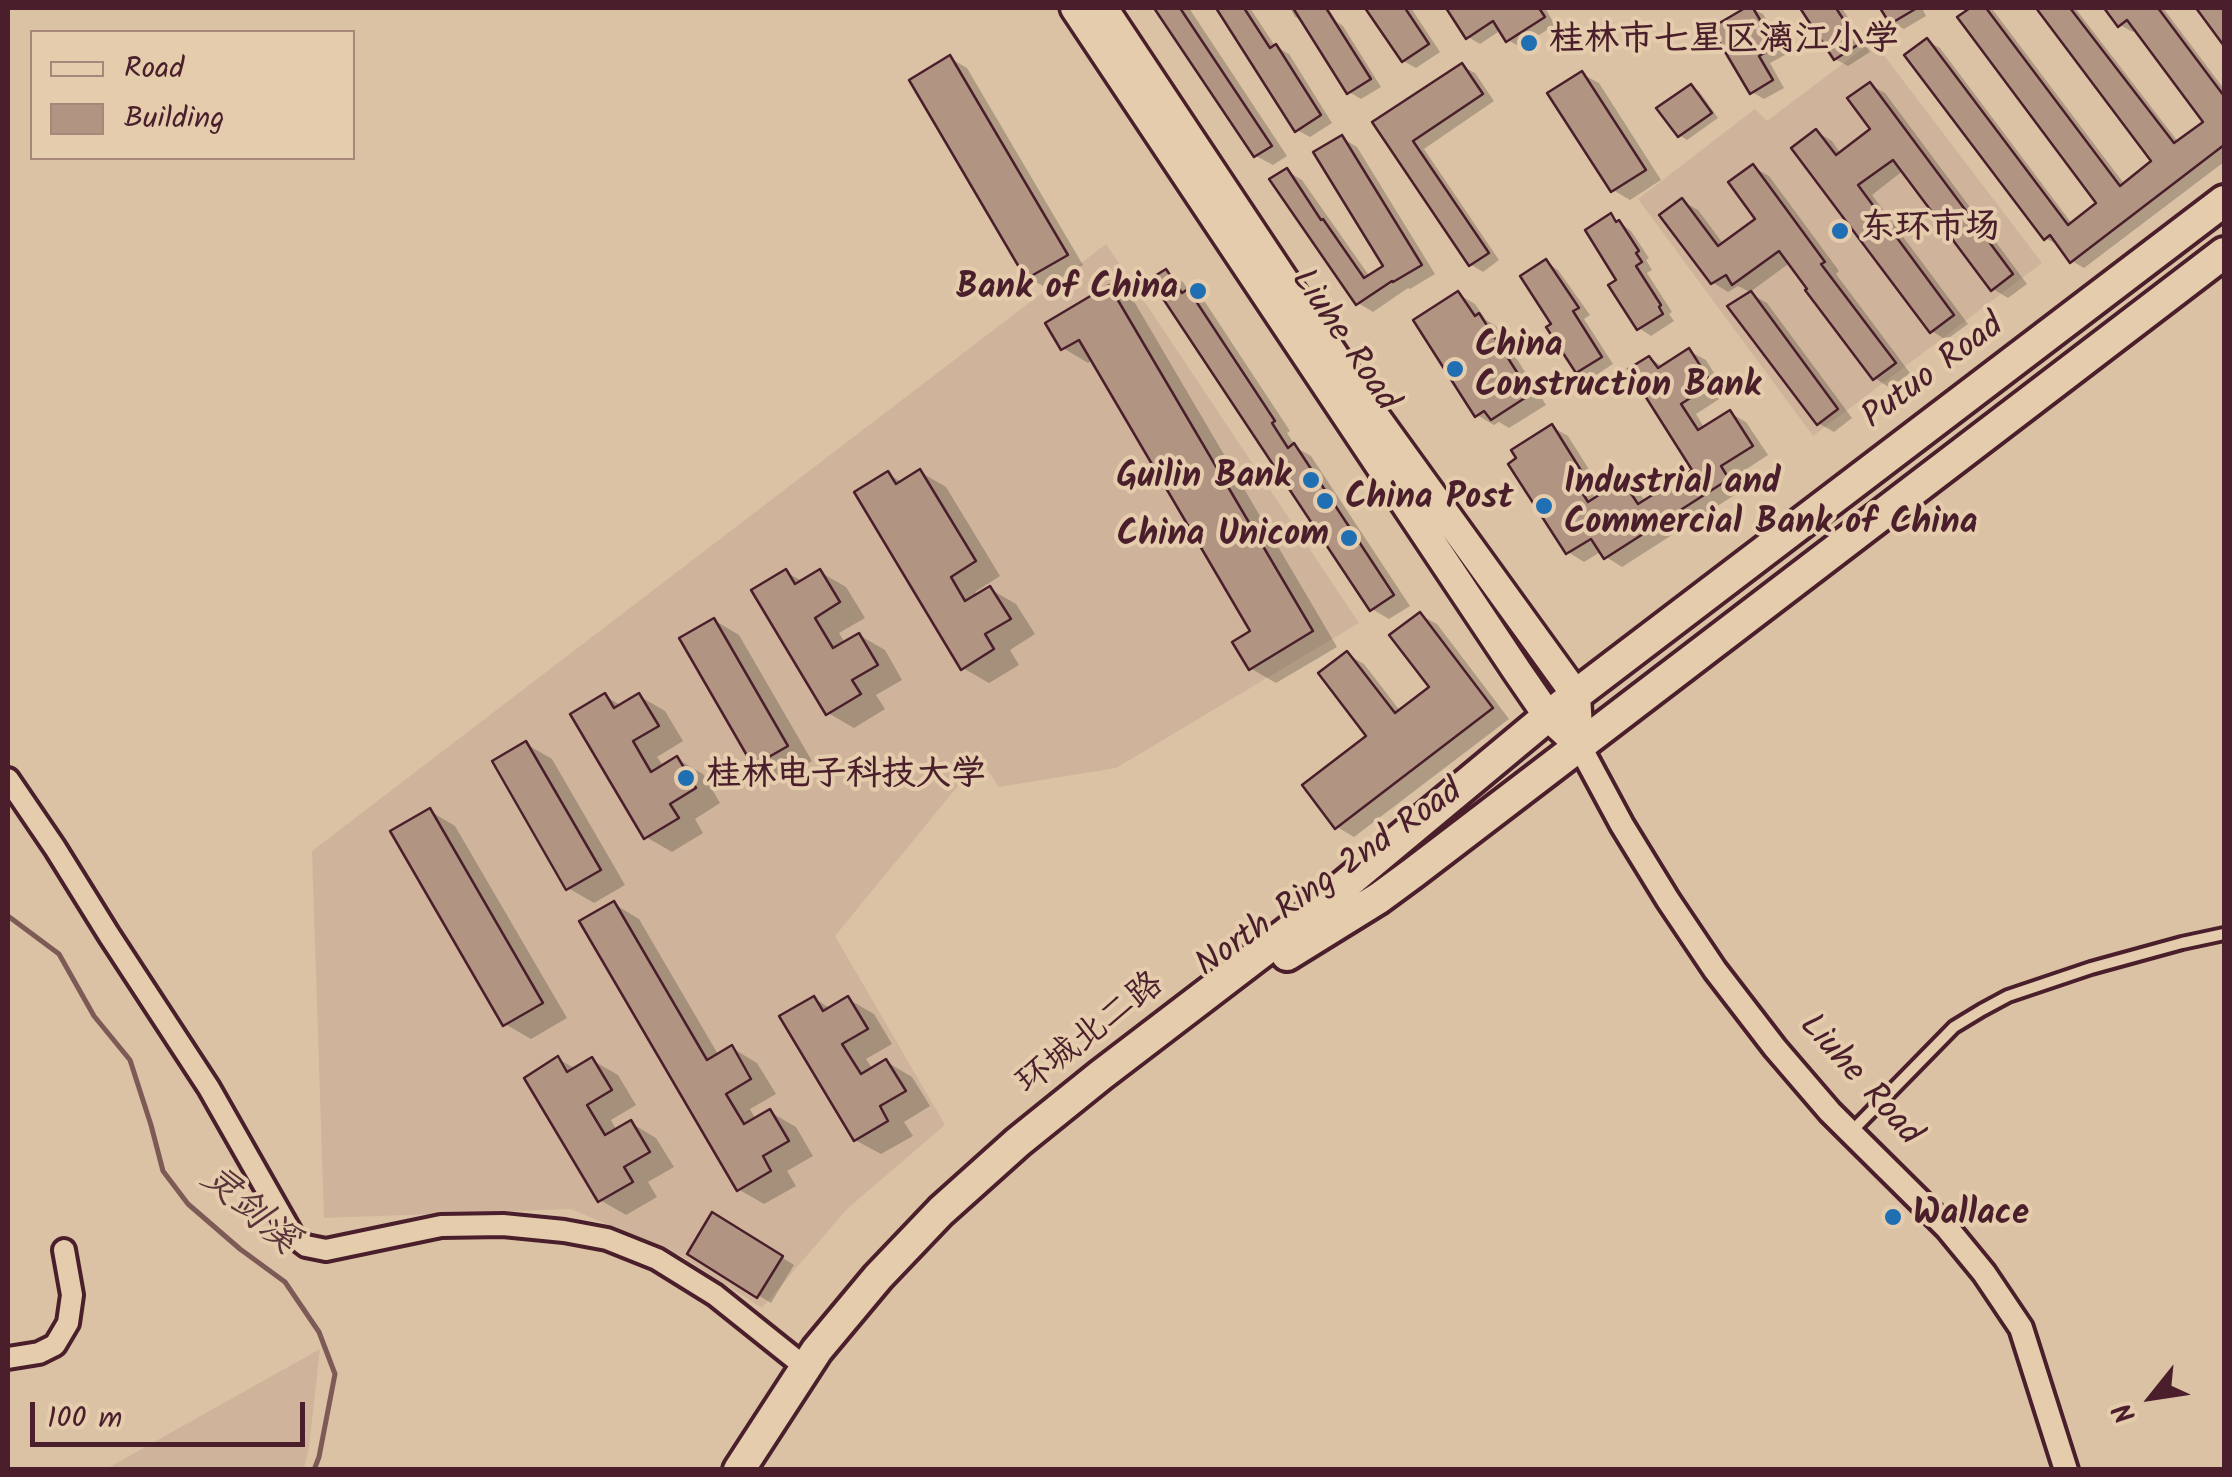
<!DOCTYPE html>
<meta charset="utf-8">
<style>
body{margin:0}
#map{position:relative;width:2232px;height:1477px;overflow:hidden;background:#dbc2a5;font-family:Kalam,sans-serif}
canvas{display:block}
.frame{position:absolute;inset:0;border:10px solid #4a1f2b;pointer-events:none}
.legend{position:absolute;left:30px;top:30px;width:325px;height:130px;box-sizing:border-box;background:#e4ccad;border:2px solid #a68779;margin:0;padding:12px 18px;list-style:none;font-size:30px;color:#4a1f2b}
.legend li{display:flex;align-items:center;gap:20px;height:50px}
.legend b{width:50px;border:2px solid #a68779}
.north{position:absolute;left:2102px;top:1347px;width:100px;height:100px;-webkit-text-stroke:8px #e4ccad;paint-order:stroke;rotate:240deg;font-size:28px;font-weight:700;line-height:40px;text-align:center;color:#4a1f2b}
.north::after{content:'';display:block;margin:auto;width:35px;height:45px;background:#4a1f2b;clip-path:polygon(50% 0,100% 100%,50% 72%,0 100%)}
.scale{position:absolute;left:30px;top:1402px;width:275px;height:45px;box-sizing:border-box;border:5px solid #4a1f2b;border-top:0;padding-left:12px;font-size:30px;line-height:35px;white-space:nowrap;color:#4a1f2b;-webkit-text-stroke:8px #e4ccad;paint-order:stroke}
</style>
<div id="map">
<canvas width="2232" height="1477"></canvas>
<div class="frame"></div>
<ul class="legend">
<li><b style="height:12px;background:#e4ccad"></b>Road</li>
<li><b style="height:28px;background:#b29483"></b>Building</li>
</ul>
<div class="north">N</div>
<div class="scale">100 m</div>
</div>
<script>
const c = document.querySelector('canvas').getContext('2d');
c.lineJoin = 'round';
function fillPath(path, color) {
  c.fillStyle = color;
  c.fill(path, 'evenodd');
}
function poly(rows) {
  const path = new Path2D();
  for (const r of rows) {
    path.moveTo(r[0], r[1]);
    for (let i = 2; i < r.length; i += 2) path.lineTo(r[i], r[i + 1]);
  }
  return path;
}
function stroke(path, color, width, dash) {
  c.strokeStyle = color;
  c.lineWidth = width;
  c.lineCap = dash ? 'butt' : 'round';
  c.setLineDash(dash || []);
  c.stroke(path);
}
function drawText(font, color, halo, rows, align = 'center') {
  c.font = font + ' Kalam,"LXGW WenKai TC",sans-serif';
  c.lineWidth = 8;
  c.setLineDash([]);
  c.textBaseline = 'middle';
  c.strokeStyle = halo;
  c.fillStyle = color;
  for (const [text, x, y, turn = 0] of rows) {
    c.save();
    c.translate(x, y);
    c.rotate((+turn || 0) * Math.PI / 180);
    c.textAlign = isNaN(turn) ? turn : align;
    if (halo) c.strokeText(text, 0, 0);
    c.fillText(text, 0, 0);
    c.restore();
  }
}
fillPath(poly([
 [1873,41,2042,263,1813,436,1638,199,1755,109,1767,121],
 [1106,244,1359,623,1116,768,999,787,980,759,835,936,945,1125,846,1210,762,1308,681,1256,571,1209,324,1218,312,851],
 [320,1349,309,1447,304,1469,106,1469]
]), '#cfb49b');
fillPath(poly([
 [1157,8,1189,8,1287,156,1273,165,1256,156],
 [1219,8,1250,8,1275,46,1289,54,1332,123,1310,137,1297,130],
 [1290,8,1328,8,1337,22,1343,26,1381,87,1361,99,1349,92,1304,21,1295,17],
 [1369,8,1411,8,1440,52,1416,68,1403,61],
 [1450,8,1545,8,1555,25,1520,47,1508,40,1501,30,1480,44,1468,37],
 [1750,8,1763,14,1787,54,1770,63,1784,88,1764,99,1752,92,1714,28],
 [1803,8,1842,8,1870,52,1848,66,1835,59],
 [1882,8,1922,8,1926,16,1904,29,1891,22],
 [1974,8,1989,8,1993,10,2125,185,2154,162,2039,8,2075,8,2179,143,2207,122,2136,29,2133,32,2120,25,2107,8,2163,8,2224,89,2224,162,2084,268,2072,261,2058,245,2045,238,1927,41,1940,48,2073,225,2100,204,1960,18],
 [950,58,967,68,1083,265,1045,287,1028,278],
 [1462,66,1475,73,1494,101,1424,149,1499,260,1483,272,1470,264,1375,123],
 [1582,74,1599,83,1661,180,1630,200,1613,190],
 [1870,85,1885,93,2027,284,2008,298,1993,289,1904,170,1872,195,1968,324,1946,340,1932,331,1817,132,1832,141,1841,154,1874,129],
 [1691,87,1699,91,1718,118,1687,140,1679,135],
 [1342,138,1357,147,1435,274,1410,289,1408,288,1373,312,1358,303,1287,171,1302,180,1370,277,1386,266],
 [1753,167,1769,176,1839,271,1836,274,1910,373,1890,388,1875,378,1791,262,1750,292,1738,286,1728,292,1712,282,1682,201,1698,210,1724,245,1759,219],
 [1611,216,1631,231,1649,258,1646,260,1652,270,1647,273,1672,312,1669,314,1674,321,1651,336,1639,328,1620,280],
 [1546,262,1558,270,1590,315,1584,319,1613,364,1590,379,1578,371,1554,325],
 [1166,272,1183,282,1190,293,1205,302,1290,431,1287,433,1297,448,1311,456,1410,606,1389,619,1372,609],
 [1109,288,1135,303,1337,647,1276,683,1250,668,1254,632,1094,360,1088,363,1063,348],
 [1458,294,1475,304,1486,320,1496,326,1546,405,1509,428,1499,422,1494,425,1477,415],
 [1751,294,1767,303,1852,418,1834,432,1818,423],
 [1689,351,1706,360,1727,394,1696,414,1705,429,1730,413,1746,422,1768,455,1736,476,1744,489,1622,567,1606,557,1602,551,1584,562,1568,552,1552,427,1568,436,1597,482,1588,487,1596,500,1622,483,1639,492,1645,502,1696,470,1649,358,1664,367],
 [920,472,946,487,1000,576,975,592,978,596,990,589,1016,604,1035,634,1010,650,1019,665,989,683,963,668,888,474,903,483],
 [786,572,804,582,820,572,846,587,865,618,839,633,845,643,859,635,885,650,902,680,876,695,885,709,854,728,828,713],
 [1420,615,1437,624,1509,719,1354,837,1337,827,1369,736,1347,654,1364,664,1401,712,1432,688],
 [714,620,739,635,812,761,781,779,755,764],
 [605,696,622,706,639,696,665,711,683,741,657,757,664,767,677,759,703,774,720,803,695,819,703,833,672,852,646,837],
 [526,744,552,759,625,885,594,903,568,888],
 [430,811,455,826,567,1018,531,1039,505,1024],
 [614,904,639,919,719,1056,732,1048,757,1063,776,1094,750,1109,756,1120,770,1112,796,1127,813,1156,787,1171,796,1186,764,1204,738,1189],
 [814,998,831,1009,848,999,874,1014,892,1044,866,1059,873,1070,887,1062,912,1077,930,1106,904,1122,913,1136,881,1154,855,1140],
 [558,1059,576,1069,592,1060,618,1075,636,1105,611,1120,617,1131,631,1123,656,1138,674,1167,648,1182,657,1197,626,1215,600,1200],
 [713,1215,794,1265,771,1303,690,1253]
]), '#0003');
stroke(poly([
 [8,916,59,954,94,1016,130,1060,151,1125,163,1171,188,1204,240,1249,285,1282,319,1332,335,1374,319,1457,314,1470]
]), '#7e5a57', 5);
const building = poly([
 [1154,8,1180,8,1272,146,1254,157,1154,8],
 [1216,8,1244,8,1270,48,1276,44,1321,115,1295,132,1216,8],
 [1293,8,1326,8,1371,79,1347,94,1293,8],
 [1365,8,1405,8,1429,44,1402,62,1365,8],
 [1446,8,1539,8,1545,17,1506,42,1493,21,1466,39,1446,8],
 [1745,8,1753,8,1776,47,1759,56,1773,80,1750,94,1711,28,1745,8],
 [1800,8,1836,8,1859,44,1834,60,1800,8],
 [1880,8,1917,8,1890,24,1880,8],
 [1970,8,1986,8,2120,186,2151,161,2036,8,2070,8,2174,143,2203,122,2127,20,2118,27,2104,8,2158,8,2224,96,2224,145,2070,263,2050,235,2044,240,1904,55,1927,38,2068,225,2096,203,1957,17,1970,8],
 [2196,8,2224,8,2224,46,2196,8],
 [950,55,1068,255,1026,279,909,80,950,55],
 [1462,63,1483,94,1413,141,1489,253,1469,266,1372,122,1462,63],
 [1582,71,1646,170,1611,192,1547,93,1582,71],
 [1870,82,2013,274,1991,291,1893,160,1858,185,1954,315,1930,333,1791,148,1816,129,1836,155,1870,129,1847,98,1870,82],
 [1691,84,1712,113,1678,137,1656,108,1691,84],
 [1342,135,1422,265,1393,282,1392,281,1356,305,1269,179,1287,168,1321,220,1323,219,1364,278,1383,266,1313,152,1342,135],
 [1753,164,1825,262,1821,264,1896,363,1873,380,1805,290,1807,289,1779,251,1732,285,1726,275,1711,284,1659,215,1682,198,1718,246,1755,219,1728,182,1753,164],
 [1611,213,1616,222,1619,220,1639,251,1636,253,1642,262,1636,266,1661,305,1659,307,1663,314,1637,330,1608,285,1616,280,1585,230,1611,213],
 [1546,259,1579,308,1573,311,1602,357,1576,373,1546,327,1551,324,1520,276,1546,259],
 [1166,269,1182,293,1188,289,1275,421,1272,423,1288,448,1294,443,1394,595,1370,611,1150,279,1166,269],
 [1109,285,1313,631,1249,670,1232,642,1250,631,1079,340,1061,350,1045,323,1109,285],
 [1458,291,1475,316,1479,313,1531,394,1491,420,1484,411,1475,417,1413,320,1458,291],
 [1751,291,1838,409,1817,425,1727,306,1751,291],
 [1689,348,1712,384,1681,404,1698,430,1730,410,1753,446,1721,466,1729,479,1604,559,1591,539,1566,554,1508,464,1516,458,1511,450,1552,424,1582,472,1573,478,1588,502,1622,480,1638,504,1692,470,1628,369,1649,356,1658,368,1689,348],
 [920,469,976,561,951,577,965,601,990,586,1011,619,985,634,994,649,961,670,854,492,888,471,896,484,920,469],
 [786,569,795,584,820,569,840,602,815,618,833,648,859,633,878,665,852,680,861,694,826,715,751,590,786,569],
 [1420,612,1493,708,1335,829,1302,785,1366,736,1318,673,1347,651,1395,713,1429,687,1389,635,1420,612],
 [714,618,788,746,753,766,679,638,714,618],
 [605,693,614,708,639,693,659,726,633,741,651,772,677,756,696,788,670,804,679,818,644,839,570,714,605,693],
 [526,741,601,870,566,890,492,761,526,741],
 [430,808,543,1003,503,1026,390,831,430,808],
 [614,901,707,1060,732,1045,751,1079,726,1094,744,1124,770,1109,789,1141,763,1156,771,1171,737,1191,579,921,614,901],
 [814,996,823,1011,848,996,868,1029,842,1044,861,1074,886,1059,906,1091,880,1106,888,1121,854,1141,779,1016,814,996],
 [558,1056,567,1072,592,1057,612,1090,587,1105,605,1135,631,1120,650,1152,624,1167,633,1182,598,1202,524,1078,558,1056],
 [712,1212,783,1256,757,1298,687,1254,712,1212]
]);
fillPath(building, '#b29483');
stroke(building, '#4a1f2b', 2.5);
const service = poly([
 [1851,1132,1954,1027,1982,1010,2008,996,2091,968,2182,943,2224,934]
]);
const minor = poly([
 [8,779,55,848,109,935,209,1088,293,1236,306,1246,326,1250,441,1226,503,1225,564,1231,607,1239,657,1259,715,1295,805,1367],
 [8,1358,39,1353,55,1345,68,1323,72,1295,64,1250]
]);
const tertiary = poly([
 [1579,745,1622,825,1668,900,1715,970,1775,1048,1830,1112,1947,1228,1984,1273,2021,1328,2066,1470]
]);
const secondary = poly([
 [1075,8,1517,671,1548,716,1579,745],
 [1103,8,1368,407,1576,695,1579,745]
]);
const primary = poly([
 [1287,955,1379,898,1413,873,2224,253],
 [739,1470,817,1350,878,1277,941,1211,1018,1142,1101,1075,1292,929,1548,716,2224,201]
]);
stroke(service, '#4a1f2b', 18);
stroke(minor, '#4a1f2b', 28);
stroke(tertiary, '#4a1f2b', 30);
stroke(secondary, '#4a1f2b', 35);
stroke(primary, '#4a1f2b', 38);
stroke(service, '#e4ccad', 10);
stroke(minor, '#e4ccad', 20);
stroke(tertiary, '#e4ccad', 22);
stroke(secondary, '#e4ccad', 28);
stroke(primary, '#e4ccad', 30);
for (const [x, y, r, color] of [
 [1529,43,10,"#1f6fb2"],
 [1840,231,10,"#1f6fb2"],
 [1198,291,10,"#1f6fb2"],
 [1455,369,10,"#1f6fb2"],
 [1311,480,10,"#1f6fb2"],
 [1325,501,10,"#1f6fb2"],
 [1544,506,10,"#1f6fb2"],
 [1349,538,10,"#1f6fb2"],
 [686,778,10,"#1f6fb2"],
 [1893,1217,10,"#1f6fb2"]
]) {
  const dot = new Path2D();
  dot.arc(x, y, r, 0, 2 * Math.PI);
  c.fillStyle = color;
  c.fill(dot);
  stroke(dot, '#e4ccad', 4);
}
drawText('bold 35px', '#4a1f2b', '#e4ccad', [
 ["桂林市七星区漓江小学",1549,43],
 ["东环市场",1860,231],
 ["Bank of China",1178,291,"right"],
 ["China",1475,349],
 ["Construction Bank",1475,389],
 ["Guilin Bank",1291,480,"right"],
 ["Industrial and",1564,486],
 ["Commercial Bank of China",1564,526],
 ["China Post",1345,501],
 ["China Unicom",1329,538,"right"],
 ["桂林电子科技大学",706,778],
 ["Wallace",1913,1217]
], 'left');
drawText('35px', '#4a1f2b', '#e4ccad', [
 ["Liuhe Road",1342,342,56],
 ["Putuo Road",1935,374,-37],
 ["North Ring 2nd Road",1331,881,-35],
 ["环城北二路",1092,1036,-38],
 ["Liuhe Road",1858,1082,48]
]);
drawText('italic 38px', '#5b333a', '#e4ccad', [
 ["灵剑溪",247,1212,41]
]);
</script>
